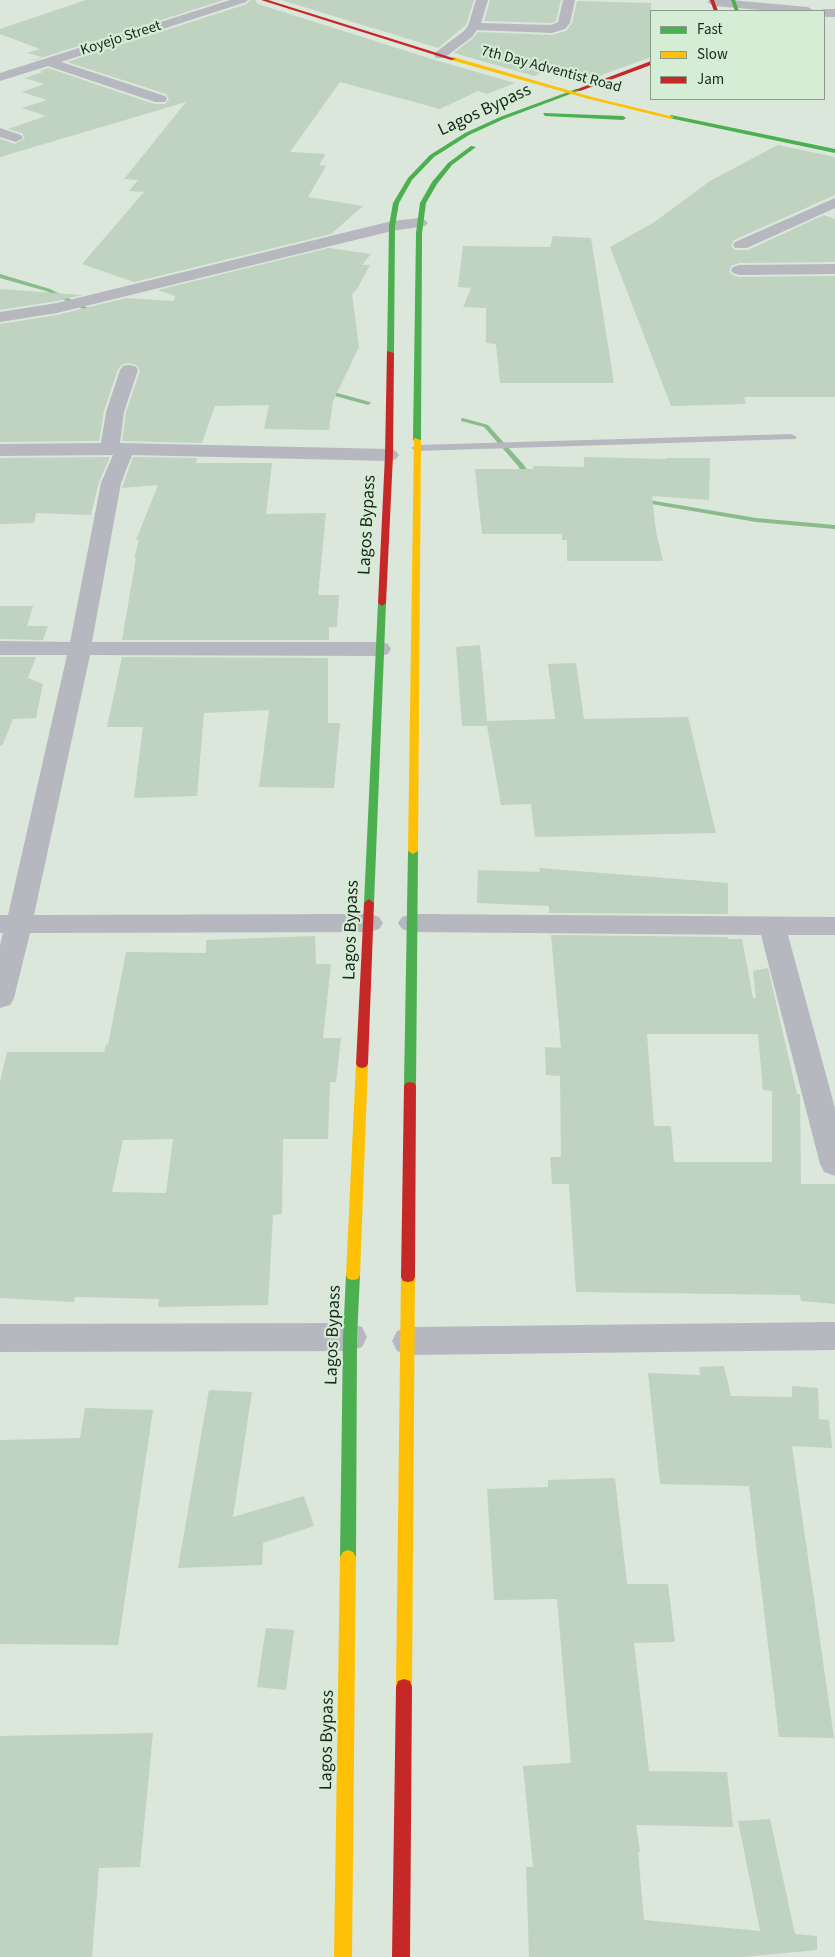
<!DOCTYPE html>
<style>
body{margin:0}
#map{position:relative;width:835px;height:1957px;overflow:hidden;background:#dae7da;font-family:"Source Sans 3",sans-serif}
canvas{display:block}
.legend{position:absolute;left:650px;top:10px;width:175px;height:90px;box-sizing:border-box;background:#d5ecd5;border:1px solid #8b9c8b;margin:0;padding:6px 9px;list-style:none;font-size:15px;color:#1d251d}
.legend li{display:flex;align-items:center;gap:10px;height:25px}
.legend b{width:25px;border:1px solid #8b9c8b}
</style>
<div id="map">
<canvas width="835" height="1957"></canvas>
<ul class="legend">
<li><b style="height:6px;background:#4caf50"></b>Fast</li>
<li><b style="height:6px;background:#ffc107"></b>Slow</li>
<li><b style="height:6px;background:#c62828"></b>Jam</li>
</ul>
</div>
<script>
const c = document.querySelector('canvas').getContext('2d');
c.lineJoin = 'round';
function poly(rows) {
  const path = new Path2D();
  for (const r of rows) {
    path.moveTo(r[0], r[1]);
    for (let i = 2; i < r.length; i += 2) path.lineTo(r[i], r[i + 1]);
  }
  return path;
}
function fillPath(path, color) {
  c.fillStyle = color;
  c.fill(path, 'evenodd');
}
function drawText(font, color, halo, rows, align = 'center') {
  c.font = font + ' "Source Sans 3",sans-serif';
  c.lineWidth = 4.5;
  c.setLineDash([]);
  c.textBaseline = 'middle';
  c.strokeStyle = halo;
  c.fillStyle = color;
  for (const [text, x, y, turn = 0] of rows) {
    c.save();
    c.translate(x, y);
    c.rotate((+turn || 0) * Math.PI / 180);
    c.textAlign = isNaN(turn) ? turn : align;
    if (halo) c.strokeText(text, 0, 0);
    c.fillText(text, 0, 0);
    c.restore();
  }
}
fillPath(poly([
 [0,274,50,289,100,314,95,315,46,291,0,278,0,274],
 [323,389,370,402,371,403,368,405,321,392,321,390,323,389],
 [463,418,488,425,523,464,535,480,534,482,528,482,518,466,484,427,461,421,461,419,463,418],
 [637,498,756,518,835,525,835,529,756,522,640,502,636,500,637,498]
]), '#8abb8a');
fillPath(poly([
 [86,0,224,0,22,64,42,57,27,53,40,49,0,34,0,29],
 [250,0,255,0,258,4,435,60,515,83,487,94,478,91,440,109,340,82,290,152,326,154,319,165,326,166,308,197,363,206,331,234,134,282,82,264,144,192,129,191,138,180,124,179,186,102,0,157,0,139,15,144,25,138,22,133,8,129,46,116,22,108,47,100,22,92,44,84,25,78,43,72,40,71,48,68,154,104,165,104,169,100,166,94,67,62,247,4],
 [281,0,474,0,466,25,438,48],
 [490,0,561,0,556,21,551,23,484,21],
 [577,1,651,3,651,57,582,82,545,71,534,76,454,53,473,38,478,32,552,35,566,31,572,23],
 [778,145,835,157,835,195,734,240,731,246,735,250,748,250,824,215,835,219,835,262,739,263,731,266,729,271,732,275,739,277,835,276,835,397,744,397,746,404,671,406,610,247,653,223,710,181],
 [553,236,591,238,614,383,500,383,496,344,486,343,486,308,463,307,471,288,458,287,463,246,550,247],
 [329,248,371,254,362,265,370,265,357,289,352,294,359,347,333,401,329,430,264,429,269,405,215,406,202,443,122,441,126,412,140,371,136,365,129,363,123,364,118,369,104,411,99,441,0,442,0,324,57,315,126,298,174,301,175,296,158,290],
 [0,289,82,295,57,301,0,310],
 [110,457,99,482,91,515,36,513,34,523,0,524,0,458],
 [133,457,197,458,196,463,272,463,266,514,326,513,318,595,339,595,337,627,329,627,329,640,122,640,136,558,134,558,139,540,136,540,158,485,122,488],
 [584,457,666,459,666,458,710,458,709,500,652,496,656,532,663,561,567,561,567,540,562,540,562,534,482,534,475,469,533,469,534,466,584,467],
 [0,606,33,606,27,626,48,626,43,640,0,639],
 [480,645,487,721,555,719,548,664,576,663,584,719,688,717,716,833,535,837,531,804,501,805,487,726,462,726,456,647],
 [0,657,36,657,28,678,43,684,36,718,13,719,2,746,0,745],
 [122,657,328,658,328,723,340,723,334,788,259,787,269,710,204,713,197,796,134,798,143,727,107,727],
 [539,868,728,883,728,914,549,913,549,906,477,903,478,870,540,872],
 [551,935,728,937,728,939,742,939,753,998,756,998,753,971,768,968,797,1094,800,1094,801,1184,835,1184,835,1304,801,1301,800,1295,576,1292,569,1184,552,1184,550,1157,561,1157,560,1076,546,1075,545,1047,561,1048],
 [647,1034,758,1034,763,1090,772,1091,772,1162,674,1162,671,1126,654,1126],
 [315,936,316,964,331,964,323,1038,341,1038,336,1082,330,1082,328,1139,283,1139,282,1214,273,1215,268,1305,158,1307,159,1299,75,1297,74,1302,0,1298,0,1082,7,1052,104,1052,106,1044,108,1045,126,952,206,953,206,940],
 [173,1139,166,1193,112,1192,123,1140],
 [724,1366,731,1396,792,1397,792,1386,818,1388,819,1419,829,1420,832,1448,792,1446,834,1738,779,1737,749,1486,660,1484,648,1373,700,1375,699,1367],
 [209,1390,252,1392,233,1517,304,1496,314,1526,263,1543,262,1565,178,1568],
 [85,1408,153,1410,118,1645,0,1644,0,1440,80,1438],
 [615,1478,627,1584,668,1584,675,1642,634,1643,649,1771,727,1772,733,1827,636,1825,640,1852,638,1852,644,1920,760,1931,738,1821,770,1819,795,1934,817,1936,817,1950,743,1957,529,1957,526,1867,533,1867,523,1766,571,1763,557,1599,494,1600,487,1489,548,1487,548,1480],
 [266,1628,294,1630,286,1690,257,1687],
 [153,1733,140,1867,99,1868,92,1957,0,1957,0,1736]
]), '#c0d2c0');
fillPath(poly([
 [791,434,797,437,795,439,417,451,411,448,417,445,791,434]
]), '#b7b7c0');
fillPath(poly([
 [230,0,248,0,246,2,61,62,165,96,167,99,165,102,155,102,48,66,0,81,0,73,230,0],
 [476,0,488,0,481,23,551,25,558,22,563,0,575,0,570,23,565,29,552,33,477,30,472,37,444,58,436,58,434,55,436,52,464,31,468,26,476,0],
 [709,0,730,0,808,7,814,11,773,11,714,6,710,4,708,2,709,0],
 [824,9,835,9,835,17,824,17,824,11,819,11,824,9],
 [0,128,21,135,23,138,16,142,0,137,0,128],
 [835,198,835,208,747,248,735,248,733,245,735,242,835,198],
 [420,218,425,220,428,223,425,226,392,231,57,313,0,322,0,312,57,303,392,221,420,218],
 [835,264,835,274,739,275,733,273,731,270,733,267,739,265,835,264],
 [129,365,135,366,138,370,124,412,120,443,389,449,396,451,399,455,396,459,389,461,132,455,121,483,92,642,380,642,388,644,391,649,388,654,380,656,90,655,34,915,370,914,379,917,383,923,379,929,370,932,30,933,14,998,10,1005,0,1008,0,945,3,933,0,933,0,915,8,915,67,655,0,655,0,641,70,642,101,483,113,455,0,456,0,444,101,443,106,412,120,370,123,366,129,365],
 [411,914,835,917,835,935,788,935,835,1108,835,1176,824,1172,820,1164,761,935,411,932,402,929,398,923,402,917,411,914],
 [835,1322,835,1350,409,1355,397,1351,392,1341,397,1331,409,1327,835,1322],
 [350,1323,362,1327,367,1337,362,1347,350,1351,0,1352,0,1324,350,1323]
]), '#b7b7c0');
fillPath(poly([
 [731,0,735,0,739,11,735,11,731,0],
 [576,89,581,90,504,119,469,135,434,157,412,180,399,203,395,226,394,353,387,355,389,226,393,203,408,178,430,155,465,133,500,117,576,89],
 [543,113,623,116,626,118,623,120,545,116,543,113],
 [671,115,835,149,835,153,669,118,671,115],
 [471,146,476,147,452,165,437,184,426,203,422,233,421,440,417,442,413,440,416,233,420,203,432,182,448,163,471,146],
 [382,600,386,603,374,903,369,907,364,903,378,603,382,600],
 [413,848,418,851,416,1086,414,1089,410,1090,406,1089,404,1086,408,851,413,848],
 [353,1270,358,1271,360,1275,357,1337,356,1557,353,1562,348,1564,343,1562,340,1557,343,1337,346,1275,348,1271,353,1270]
]), '#4caf50');
fillPath(poly([
 [453,57,592,97,674,117,671,119,589,99,451,60,453,57],
 [414,438,421,440,418,851,413,854,408,851,414,438],
 [362,1060,366,1061,368,1064,360,1275,358,1279,353,1280,348,1279,346,1275,356,1064,358,1061,362,1060],
 [408,1272,413,1273,415,1277,412,1687,410,1693,404,1695,398,1693,396,1687,401,1277,403,1273,408,1272],
 [348,1550,353,1552,356,1557,352,1957,334,1957,340,1557,343,1552,348,1550]
]), '#ffc107');
fillPath(poly([
 [261,0,268,0,456,59,451,60,261,0],
 [710,0,714,0,718,11,714,11,710,0],
 [651,61,651,65,580,91,575,90,651,61],
 [387,351,394,353,393,455,386,603,382,606,378,603,385,455,387,351],
 [369,899,374,903,368,1064,366,1067,362,1068,358,1067,356,1064,364,903,369,899],
 [410,1082,414,1083,416,1086,415,1277,413,1281,408,1282,403,1281,401,1277,404,1086,406,1083,410,1082],
 [404,1679,410,1681,412,1687,410,1957,392,1957,396,1687,398,1681,404,1679]
]), '#c62828');
drawText('15px', '#1d251d', '#d5ecd5', [
 ["Koyejo Street",121,39,-18],
 ["7th Day Adventist Road",551,70,15]
]);
drawText('18px', '#1d251d', '#d5ecd5', [
 ["Lagos Bypass",485,111,-25],
 ["Lagos Bypass",368,525,-87],
 ["Lagos Bypass",352,930,-88],
 ["Lagos Bypass",334,1335,-88],
 ["Lagos Bypass",328,1740,-89]
]);
</script>
